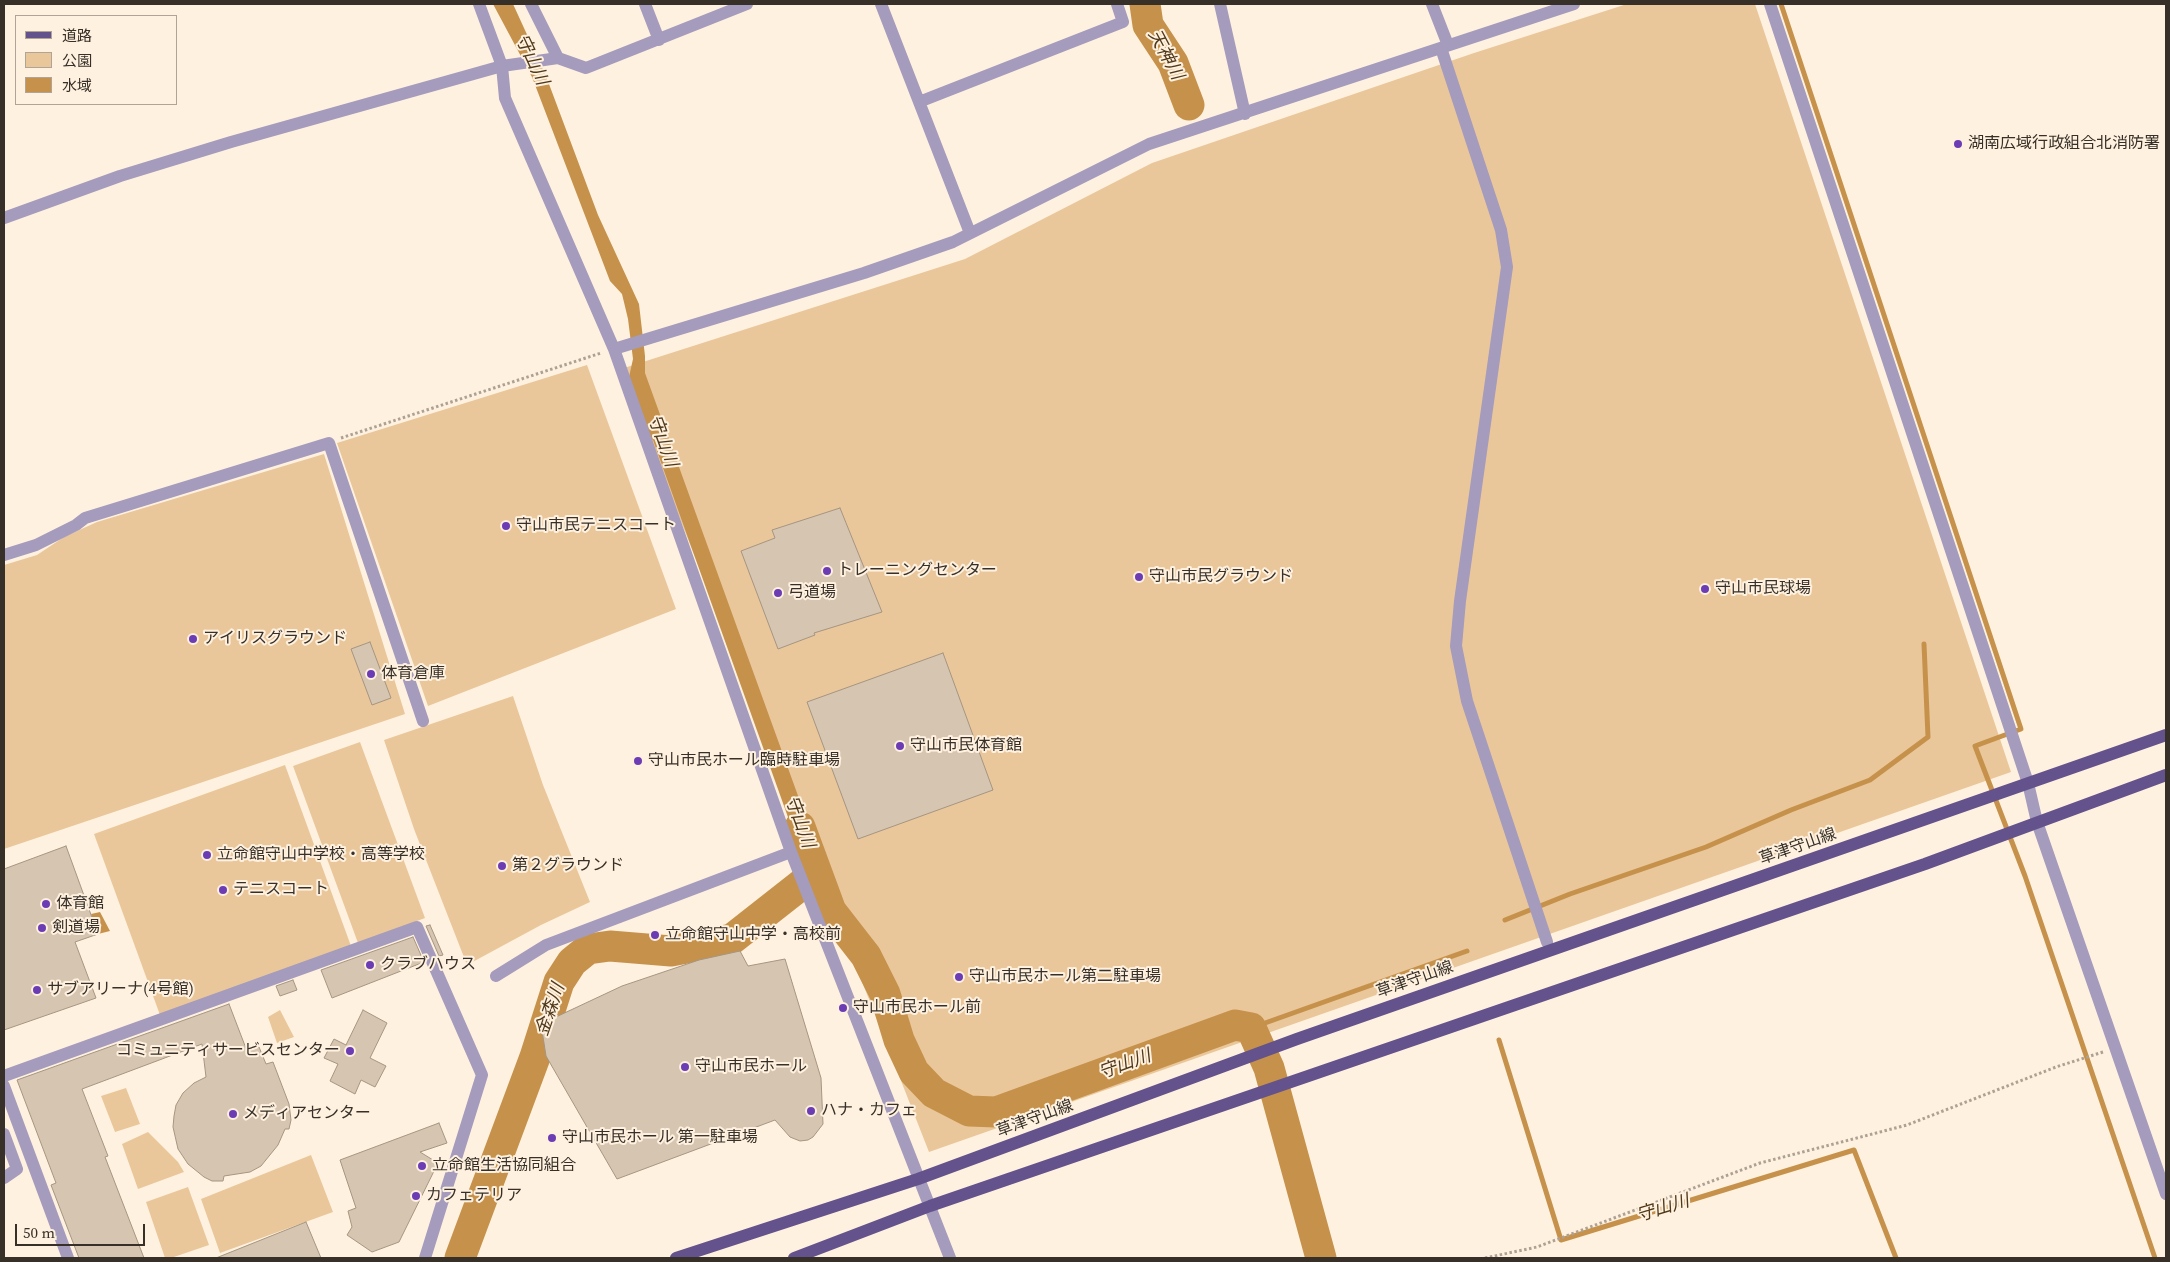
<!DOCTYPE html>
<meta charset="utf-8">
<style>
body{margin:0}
#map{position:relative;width:2170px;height:1262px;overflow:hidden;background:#fff1df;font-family:"Source Serif 4","Noto Sans JP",serif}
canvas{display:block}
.frame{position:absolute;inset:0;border:5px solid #373028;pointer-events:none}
.legend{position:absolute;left:15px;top:15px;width:162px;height:90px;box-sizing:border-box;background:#fff1df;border:1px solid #afa496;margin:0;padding:6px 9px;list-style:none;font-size:15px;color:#373028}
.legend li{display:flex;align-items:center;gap:10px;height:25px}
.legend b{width:25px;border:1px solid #afa496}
.scale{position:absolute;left:15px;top:1224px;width:130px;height:22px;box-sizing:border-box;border:2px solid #373028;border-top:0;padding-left:6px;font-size:15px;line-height:18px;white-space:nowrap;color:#373028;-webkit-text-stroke:4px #fff1df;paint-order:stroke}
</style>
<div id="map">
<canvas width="2170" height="1262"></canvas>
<div class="frame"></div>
<ul class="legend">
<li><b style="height:6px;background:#64528c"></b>道路</li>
<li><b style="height:14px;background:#eac79b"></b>公園</li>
<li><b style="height:14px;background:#c6924b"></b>水域</li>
</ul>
<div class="scale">50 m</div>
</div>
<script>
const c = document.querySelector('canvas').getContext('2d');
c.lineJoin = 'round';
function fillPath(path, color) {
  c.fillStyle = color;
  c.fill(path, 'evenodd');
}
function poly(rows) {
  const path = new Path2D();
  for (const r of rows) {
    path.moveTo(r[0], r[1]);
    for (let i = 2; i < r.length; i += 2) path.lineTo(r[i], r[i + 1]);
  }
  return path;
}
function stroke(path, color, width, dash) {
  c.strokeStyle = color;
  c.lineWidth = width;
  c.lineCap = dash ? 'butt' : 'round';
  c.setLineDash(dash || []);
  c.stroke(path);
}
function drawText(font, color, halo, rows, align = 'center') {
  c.font = font + ' "Source Serif 4","Noto Sans JP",serif';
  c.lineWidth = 4;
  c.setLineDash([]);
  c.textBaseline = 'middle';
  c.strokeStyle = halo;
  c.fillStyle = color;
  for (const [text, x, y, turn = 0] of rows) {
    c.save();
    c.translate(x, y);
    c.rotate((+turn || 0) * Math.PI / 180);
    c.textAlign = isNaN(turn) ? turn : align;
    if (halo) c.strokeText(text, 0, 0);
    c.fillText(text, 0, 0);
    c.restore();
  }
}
fillPath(poly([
 [1627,4,1755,4,2011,772,929,1152,621,369,965,259,1152,163,1474,53],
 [587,365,676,609,428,706,337,443],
 [324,454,405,714,4,849,4,565,37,555,64,537,97,522],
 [513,696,543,785,590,902,541,925,467,965,414,829,384,740],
 [360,742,425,918,358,943,293,766],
 [285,765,351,946,160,1015,94,834],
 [280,1010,294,1037,277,1043,268,1017],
 [126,1088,140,1124,115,1132,101,1096],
 [148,1132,178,1162,184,1172,138,1189,122,1144],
 [311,1155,333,1212,220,1253,201,1199],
 [188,1187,209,1245,171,1258,165,1258,146,1202]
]), '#eac79b');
fillPath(poly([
 [493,4,513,4,546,76,598,215,639,304,645,356,645,373,822,862,808,873,653,440,647,436,629,377,633,359,628,319,622,294,610,281,532,77],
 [100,912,110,931,98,934,91,914]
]), '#c6924b');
stroke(poly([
 [1781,4,2021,729,1975,746,2025,876,2155,1258],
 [1505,920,1570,894,1706,847,1791,810,1870,780,1928,737,1924,644],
 [1251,1028,1467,951],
 [1499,1040,1561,1240,1854,1150,1896,1258]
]), '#c6924b', 5);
stroke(poly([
 [1145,4,1148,25,1173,63,1189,105],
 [800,827,831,911,866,956,885,994,899,1040,914,1072,934,1093,969,1111,996,1112,1235,1025,1251,1028,1269,1068,1321,1258],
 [460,1258,535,1057,559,982,572,962,588,949,610,946,671,951,732,939,816,873]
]), '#c6924b', 31);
const building = poly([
 [840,508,882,612,814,633,815,635,778,649,741,551,775,538,772,530,840,508],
 [370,642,391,698,372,705,351,649,370,642],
 [943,653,993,790,858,839,807,702,943,653],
 [66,846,98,934,75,942,96,998,4,1030,4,869,66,846],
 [430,925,443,955,439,956,426,926,430,925],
 [413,937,424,962,332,998,321,970,413,937],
 [740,951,748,966,785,959,821,1078,823,1124,813,1137,808,1140,800,1141,790,1137,775,1120,617,1179,546,1056,541,1024,622,986,699,960,740,951],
 [293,980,297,990,280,996,276,986,293,980],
 [229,1004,247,1051,259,1047,266,1064,273,1062,289,1104,291,1120,289,1129,285,1129,278,1145,261,1166,250,1172,224,1176,223,1181,212,1181,204,1177,188,1164,178,1149,173,1127,174,1116,176,1105,183,1093,194,1083,206,1077,202,1044,82,1089,108,1156,105,1157,144,1258,79,1258,51,1185,56,1183,17,1080,229,1004],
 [363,1010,387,1023,370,1058,386,1066,375,1087,361,1080,355,1094,330,1081,338,1064,324,1058,334,1039,346,1045,363,1010],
 [439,1123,447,1143,420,1152,438,1163,399,1242,372,1252,347,1235,352,1227,348,1211,356,1208,340,1160,439,1123],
 [306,1222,321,1258,216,1258,306,1222]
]);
fillPath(building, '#d6c5b0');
stroke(building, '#a59581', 1);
stroke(poly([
 [341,438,601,353],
 [1485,1258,1537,1247,1760,1163,1907,1125,2056,1067,2103,1052]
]), '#ada194', 3, [2.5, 2.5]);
stroke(poly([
 [479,4,502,66,505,98,614,349,791,852,950,1258],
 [531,4,558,58],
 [645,4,659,40],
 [881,4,970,233],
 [1220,4,1245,114],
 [1432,4,1448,45],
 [1770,4,2028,783,2037,822,2166,1194],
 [1441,48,1501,230,1507,267,1460,601,1456,646,1467,701,1547,942],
 [919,102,1123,22,1117,4],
 [4,218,120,176,231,142,502,66,558,58,586,68,747,4],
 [614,349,864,273,953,242,1149,144,1574,4],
 [4,555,36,545,76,525,85,518,329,443,423,721],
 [496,976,546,945,791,852],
 [4,1076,417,927,482,1075,425,1258],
 [4,1086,68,1258],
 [4,1134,17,1169,4,1178]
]), '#a49bbd', 12);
stroke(poly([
 [676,1258,918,1179,1297,1039,2166,735],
 [794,1258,930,1206,1925,864,2166,775]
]), '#64528c', 12);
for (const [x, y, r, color] of [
 [1958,144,5,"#6b3cb4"],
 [506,526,5,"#6b3cb4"],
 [827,571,5,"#6b3cb4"],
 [1139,577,5,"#6b3cb4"],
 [1705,589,5,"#6b3cb4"],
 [778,593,5,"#6b3cb4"],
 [193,639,5,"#6b3cb4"],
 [371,674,5,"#6b3cb4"],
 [900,746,5,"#6b3cb4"],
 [638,761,5,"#6b3cb4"],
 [207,855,5,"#6b3cb4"],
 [502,866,5,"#6b3cb4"],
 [223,890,5,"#6b3cb4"],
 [46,904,5,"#6b3cb4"],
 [42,928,5,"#6b3cb4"],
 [655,935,5,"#6b3cb4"],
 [370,965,5,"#6b3cb4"],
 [959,977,5,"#6b3cb4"],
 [37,990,5,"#6b3cb4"],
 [843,1008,5,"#6b3cb4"],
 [350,1051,5,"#6b3cb4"],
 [685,1067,5,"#6b3cb4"],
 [811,1111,5,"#6b3cb4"],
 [233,1114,5,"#6b3cb4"],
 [552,1138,5,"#6b3cb4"],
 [422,1166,5,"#6b3cb4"],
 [416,1196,5,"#6b3cb4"]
]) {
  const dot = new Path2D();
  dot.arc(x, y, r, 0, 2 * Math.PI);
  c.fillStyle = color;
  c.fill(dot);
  stroke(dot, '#fff1df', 2);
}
drawText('16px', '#373028', '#fff1df', [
 ["湖南広域行政組合北消防署",1968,144],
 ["守山市民テニスコート",516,526],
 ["トレーニングセンター",837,571],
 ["守山市民グラウンド",1149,577],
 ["守山市民球場",1715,589],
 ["弓道場",788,593],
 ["アイリスグラウンド",203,639],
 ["体育倉庫",381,674],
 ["守山市民体育館",910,746],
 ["守山市民ホール臨時駐車場",648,761],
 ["立命館守山中学校・高等学校",217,855],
 ["第２グラウンド",512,866],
 ["テニスコート",233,890],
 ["体育館",56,904],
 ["剣道場",52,928],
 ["立命館守山中学・高校前",665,935],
 ["クラブハウス",380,965],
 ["守山市民ホール第二駐車場",969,977],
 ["サブアリーナ(4号館)",47,990],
 ["守山市民ホール前",853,1008],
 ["コミュニティサービスセンター",340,1051,"right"],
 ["守山市民ホール",695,1067],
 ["ハナ・カフェ",821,1111],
 ["メディアセンター",243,1114],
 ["守山市民ホール 第一駐車場",562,1138],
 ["立命館生活協同組合",432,1166],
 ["カフェテリア",426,1196]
], 'left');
drawText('16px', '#373028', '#fff1df', [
 ["草津守山線",1798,847,-19],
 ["草津守山線",1415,980,-19],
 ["草津守山線",1035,1119,-20]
]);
drawText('italic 18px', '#50391a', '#fff1df', [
 ["天神川",1165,55,62],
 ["守山川",531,60,65],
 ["守山川",662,441,70],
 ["守山川",799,822,70],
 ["金森川",551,1010,-71],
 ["守山川",1125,1065,-20],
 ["守山川",1663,1209,-17]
]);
</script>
